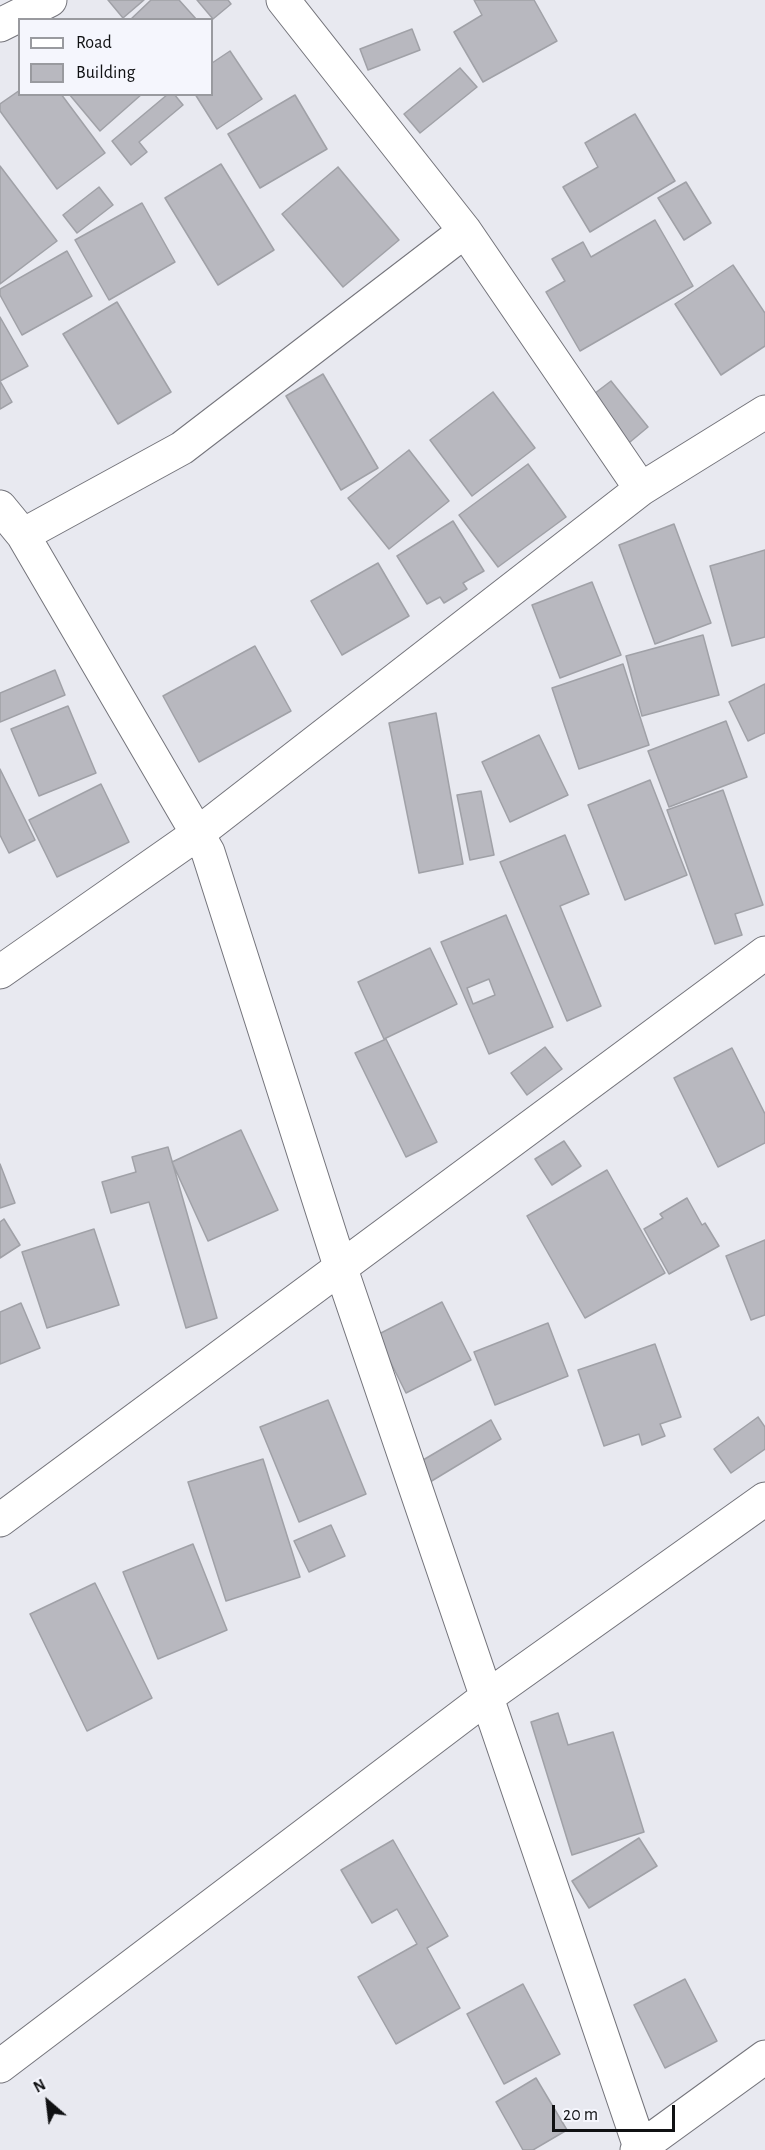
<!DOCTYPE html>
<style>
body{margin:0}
#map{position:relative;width:765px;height:2150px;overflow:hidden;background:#e8e9f0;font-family:"Alegreya Sans",sans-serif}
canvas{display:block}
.legend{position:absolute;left:18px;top:18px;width:195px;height:78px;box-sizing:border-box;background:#f5f6fd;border:2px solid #999a9f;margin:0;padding:8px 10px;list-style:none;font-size:18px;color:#101113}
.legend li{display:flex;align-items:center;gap:12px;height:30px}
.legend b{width:30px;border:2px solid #999a9f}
.north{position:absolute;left:18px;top:2072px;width:60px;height:60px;-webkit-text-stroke:4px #f5f6fd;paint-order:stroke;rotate:332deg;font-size:16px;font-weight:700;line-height:24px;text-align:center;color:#101113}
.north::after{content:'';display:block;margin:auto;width:21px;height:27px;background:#101113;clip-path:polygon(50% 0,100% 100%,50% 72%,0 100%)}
.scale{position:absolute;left:552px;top:2105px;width:123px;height:27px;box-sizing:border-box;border:3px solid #101113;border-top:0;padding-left:8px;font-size:18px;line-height:21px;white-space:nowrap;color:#101113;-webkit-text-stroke:4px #f5f6fd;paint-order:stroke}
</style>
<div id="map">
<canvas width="765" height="2150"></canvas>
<ul class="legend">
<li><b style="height:8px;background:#fff"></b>Road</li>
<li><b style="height:16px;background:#b8b8bf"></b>Building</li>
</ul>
<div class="north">N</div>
<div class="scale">20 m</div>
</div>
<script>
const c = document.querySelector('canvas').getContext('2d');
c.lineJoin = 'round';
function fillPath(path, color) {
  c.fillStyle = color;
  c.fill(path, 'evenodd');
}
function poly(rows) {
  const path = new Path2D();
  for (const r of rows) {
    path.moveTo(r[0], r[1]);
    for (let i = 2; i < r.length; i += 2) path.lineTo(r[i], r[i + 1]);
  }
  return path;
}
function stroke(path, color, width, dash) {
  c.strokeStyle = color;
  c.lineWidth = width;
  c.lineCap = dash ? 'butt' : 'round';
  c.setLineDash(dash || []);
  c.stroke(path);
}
const building = poly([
 [108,0,144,0,123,18,108,0],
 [151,0,179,0,197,20,130,20,151,0],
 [197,0,228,0,231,4,213,19,197,0],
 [474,0,534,0,557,41,483,82,454,32,482,15,474,0],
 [412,29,420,50,368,70,360,49,412,29],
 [230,51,262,99,217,129,195,94,212,94,212,63,230,51],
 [460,68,477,87,420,133,404,114,460,68],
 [20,90,20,94,61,94,105,153,57,189,0,111,0,104,20,90],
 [69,94,142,94,100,131,69,94],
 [168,94,174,94,183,105,139,142,147,152,131,165,112,141,168,94],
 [295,95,327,149,260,188,228,134,295,95],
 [635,114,675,181,590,232,563,187,598,167,585,143,635,114],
 [221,164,274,250,218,285,165,198,221,164],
 [0,166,57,241,0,284,0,166],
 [338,167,399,240,343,287,282,214,338,167],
 [686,182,711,223,684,240,658,198,686,182],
 [99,187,113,205,77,233,63,215,99,187],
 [142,203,175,262,109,300,75,240,142,203],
 [655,220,693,286,580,351,546,292,565,281,552,259,583,242,591,257,655,220],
 [67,251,92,296,22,335,0,295,0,289,67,251],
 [733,265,765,313,765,346,721,375,675,304,733,265],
 [117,302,171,392,118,424,63,334,117,302],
 [0,317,28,366,0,381,12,402,0,409,0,317],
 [323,374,378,468,341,490,286,396,323,374],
 [611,381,648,427,624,447,586,400,611,381],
 [493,392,535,448,472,496,430,440,493,392],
 [409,450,449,501,389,549,348,498,409,450],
 [528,464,566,517,498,567,459,515,528,464],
 [453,521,484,571,463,583,467,589,444,603,440,597,427,604,397,556,453,521],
 [674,524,711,623,655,644,619,545,674,524],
 [765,550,765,637,732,646,710,566,765,550],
 [378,563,409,616,342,655,311,601,378,563],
 [592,582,621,655,560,678,532,605,592,582],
 [703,635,719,695,642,716,626,656,703,635],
 [255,646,291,711,199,762,163,696,255,646],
 [623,664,649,745,579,769,552,688,623,664],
 [55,670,65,695,0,722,0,693,55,670],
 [765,684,765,733,748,741,729,702,765,684],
 [68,706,96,773,39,796,11,729,68,706],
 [436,713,463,864,419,873,389,723,436,713],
 [726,721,747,777,669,807,648,751,726,721],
 [539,735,568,795,510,822,482,762,539,735],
 [0,769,35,840,9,853,0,835,0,769],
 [650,780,687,875,625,900,588,805,650,780],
 [101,784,129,842,57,877,29,820,101,784],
 [723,790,763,905,735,914,742,935,715,944,667,810,723,790],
 [481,791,494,855,470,860,457,795,481,791],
 [565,835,589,894,560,906,601,1006,567,1021,500,862,565,835],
 [506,915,553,1027,489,1054,441,942,506,915],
 [489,979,495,995,473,1004,467,988,489,979],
 [430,948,457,1004,384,1039,358,982,430,948],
 [386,1039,437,1142,406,1157,355,1053,386,1039],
 [545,1047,562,1069,527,1095,511,1073,545,1047],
 [732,1048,765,1114,765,1143,718,1167,674,1078,732,1048],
 [241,1130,278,1210,208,1241,172,1162,241,1130],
 [564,1141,581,1166,552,1185,535,1159,564,1141],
 [168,1147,217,1318,186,1328,149,1202,111,1213,102,1182,136,1172,132,1157,168,1147],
 [0,1164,15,1203,0,1208,0,1164],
 [607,1170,665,1273,585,1318,527,1216,607,1170],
 [687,1198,702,1225,705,1223,719,1246,669,1274,644,1229,663,1218,660,1214,687,1198],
 [4,1219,20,1245,0,1258,0,1222,4,1219],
 [94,1229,119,1305,47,1328,22,1252,94,1229],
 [765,1240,765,1315,751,1320,726,1256,765,1240],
 [442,1302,471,1360,406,1393,377,1335,442,1302],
 [21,1303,40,1348,0,1364,0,1312,21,1303],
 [548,1323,568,1376,495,1405,474,1352,548,1323],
 [655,1344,681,1417,660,1424,665,1436,642,1445,639,1434,604,1446,578,1370,655,1344],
 [328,1400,366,1494,299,1522,260,1427,328,1400],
 [758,1417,765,1427,765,1449,731,1473,714,1449,758,1417],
 [491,1420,501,1439,430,1482,418,1463,491,1420],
 [263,1459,300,1577,226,1601,188,1482,263,1459],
 [331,1525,345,1556,309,1572,294,1541,331,1525],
 [193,1544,227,1630,158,1659,123,1572,193,1544],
 [95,1583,152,1698,87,1731,30,1614,95,1583],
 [558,1713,568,1745,613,1732,644,1832,572,1855,531,1722,558,1713],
 [639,1838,657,1866,589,1908,572,1881,639,1838],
 [393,1840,448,1936,427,1948,460,2008,396,2044,358,1977,417,1944,397,1909,372,1923,341,1870,393,1840],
 [685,1979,717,2041,665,2068,634,2005,685,1979],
 [523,1984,560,2054,504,2084,467,2014,523,1984],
 [536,2078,567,2130,533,2150,523,2150,496,2102,536,2078]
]);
fillPath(building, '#b8b8bf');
stroke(building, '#a0a1a7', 1.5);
const minor = poly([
 [283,0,465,231,641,489],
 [0,25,50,0],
 [0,507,23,535,208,852,341,1269,641,2150],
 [23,535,182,448,465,231],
 [0,972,197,834,641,489,765,412],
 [0,1520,765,953],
 [0,2066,487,1697,765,1499],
 [637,2150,765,2057]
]);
stroke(minor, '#74747b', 35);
stroke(minor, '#fff', 33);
</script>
